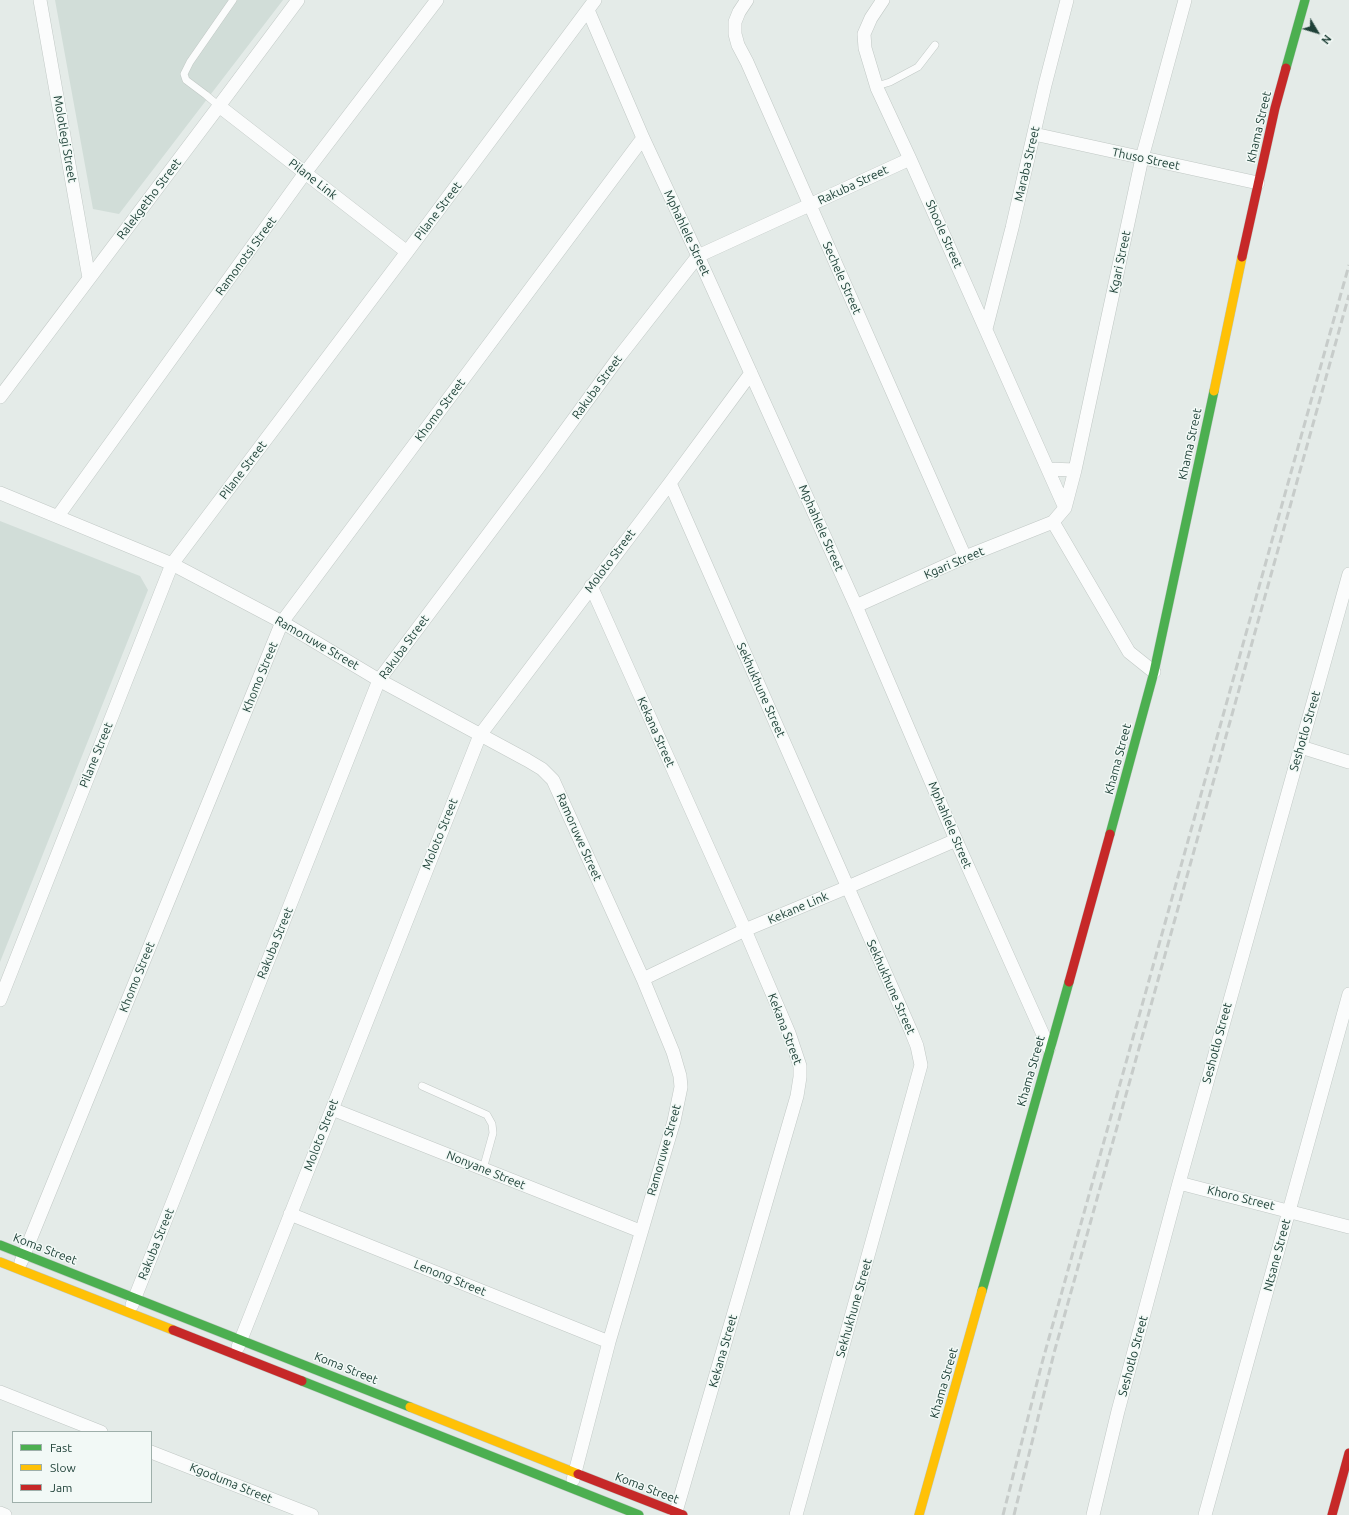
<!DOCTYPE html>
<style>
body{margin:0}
#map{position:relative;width:1349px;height:1515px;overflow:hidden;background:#e4ebe8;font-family:Ubuntu,sans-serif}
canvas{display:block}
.legend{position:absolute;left:12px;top:1431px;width:140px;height:72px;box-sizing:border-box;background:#f2f9f6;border:1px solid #9eafaa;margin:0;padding:5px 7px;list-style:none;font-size:12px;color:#1f4138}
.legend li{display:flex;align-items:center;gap:8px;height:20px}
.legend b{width:20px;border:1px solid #9eafaa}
.north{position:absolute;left:1297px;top:12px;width:40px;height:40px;-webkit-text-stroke:3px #f2f9f6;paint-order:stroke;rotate:128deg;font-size:11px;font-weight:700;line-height:16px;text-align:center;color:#1f4138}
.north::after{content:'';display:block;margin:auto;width:14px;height:18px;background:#1f4138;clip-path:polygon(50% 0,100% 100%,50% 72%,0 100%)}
</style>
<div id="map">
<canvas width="1349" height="1515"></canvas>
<ul class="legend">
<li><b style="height:5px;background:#4caf50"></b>Fast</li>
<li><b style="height:5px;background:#ffc107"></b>Slow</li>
<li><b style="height:5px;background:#c62828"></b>Jam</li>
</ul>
<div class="north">N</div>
</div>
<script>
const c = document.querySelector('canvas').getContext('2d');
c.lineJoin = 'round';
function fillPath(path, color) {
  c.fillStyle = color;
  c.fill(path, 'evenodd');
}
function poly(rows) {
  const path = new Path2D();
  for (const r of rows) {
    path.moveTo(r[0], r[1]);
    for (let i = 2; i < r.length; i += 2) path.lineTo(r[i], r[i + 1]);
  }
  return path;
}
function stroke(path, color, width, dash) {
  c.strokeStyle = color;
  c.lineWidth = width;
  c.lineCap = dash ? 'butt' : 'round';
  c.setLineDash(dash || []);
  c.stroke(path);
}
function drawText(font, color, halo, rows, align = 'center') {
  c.font = font + ' Ubuntu,sans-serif';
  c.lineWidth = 3;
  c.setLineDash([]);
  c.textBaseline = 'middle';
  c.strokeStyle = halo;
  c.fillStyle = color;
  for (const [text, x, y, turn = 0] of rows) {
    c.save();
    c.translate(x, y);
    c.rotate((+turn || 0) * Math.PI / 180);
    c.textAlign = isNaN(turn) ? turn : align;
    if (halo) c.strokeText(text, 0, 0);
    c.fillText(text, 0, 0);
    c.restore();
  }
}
fillPath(poly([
 [55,0,283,0,119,214,93,209],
 [0,521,140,576,148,590,0,962]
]), '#d1ddd8');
const lane = poly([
 [877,86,890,82,918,67,935,45],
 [219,106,206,95,186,80,184,74,190,62,233,0],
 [422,1086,487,1115,492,1124,493,1133,483,1169]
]);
const street = poly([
 [40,0,89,278],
 [747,0,739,12,735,22,735,34,738,45,747,62,965,557],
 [883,0,871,18,864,34,865,48,877,88,910,159,1065,508],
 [588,10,643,138,698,256,856,606,956,840,1049,1048],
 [219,106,407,252],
 [1034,134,1258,183],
 [986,329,1012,228,1045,85,1067,0],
 [0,397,219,106,298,0],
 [1048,469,1075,470],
 [670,483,911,1031,917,1046,921,1065,796,1515],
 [0,493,172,564,282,622,379,680,527,760,542,769,553,780,643,979,673,1052,680,1076,681,1087,674,1121,609,1342,573,1480],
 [58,516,305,173,437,0],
 [1053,522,1129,652,1154,672],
 [591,586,745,930,789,1033,800,1066,800,1077,797,1096,675,1515],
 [856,606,965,557,1053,522,1065,508,1075,470,1142,158,1185,0],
 [1301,747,1349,762],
 [643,979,745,930,848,887,956,840],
 [0,1000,172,564,407,252,595,0],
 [332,1109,640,1231],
 [1179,1183,1349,1227],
 [290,1214,609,1342],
 [21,1262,282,622,643,138],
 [132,1305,379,680,538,468,619,357,698,256,910,159],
 [238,1347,480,735,670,483,751,373],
 [0,1392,101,1432],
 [151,1452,312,1515],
 [0,1513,5,1515],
 [1093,1515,1118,1411,1179,1183,1349,574],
 [1205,1515,1349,994]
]);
const fast = poly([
 [1286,68,1305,0],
 [1110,834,1154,672,1214,391],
 [0,1245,410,1407],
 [982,1291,1069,982],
 [302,1381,639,1515]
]);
const slow = poly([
 [1214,391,1242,257],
 [0,1262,173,1330],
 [410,1407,578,1474],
 [919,1515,982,1291]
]);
const jam = poly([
 [1242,257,1275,108,1286,68],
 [1069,982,1110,834],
 [173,1330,302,1381],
 [578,1474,683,1515],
 [1332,1515,1349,1453]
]);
stroke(lane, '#c1c8c5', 8);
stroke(street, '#c1c8c5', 14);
stroke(fast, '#bfc9c5', 10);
stroke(slow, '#bfc9c5', 10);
stroke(jam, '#bfc9c5', 10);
stroke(lane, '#fbfcfc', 7);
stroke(street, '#fbfcfc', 13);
stroke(fast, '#4caf50', 9);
stroke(slow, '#ffc107', 9);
stroke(jam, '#c62828', 9);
stroke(poly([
 [1003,1515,1042,1363,1349,265],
 [1014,1515,1054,1353,1349,295]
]), '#c7ccca', 3, [8, 4]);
drawText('12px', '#1f4138', '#f2f9f6', [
 ["Khama Street",1259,127,-77],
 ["Molotlegi Street",65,139,80],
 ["Thuso Street",1146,159,12],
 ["Maraba Street",1027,164,-77],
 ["Pilane Link",313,179,38],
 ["Rakuba Street",853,185,-25],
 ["Ralekgetho Street",149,199,-53],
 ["Pilane Street",438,211,-53],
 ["Mphahlele Street",687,233,65],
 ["Shoole Street",944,234,66],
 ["Ramonotsi Street",246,256,-54],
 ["Kgari Street",1120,262,-78],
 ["Sechele Street",842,278,66],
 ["Rakuba Street",597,387,-54],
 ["Khomo Street",440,410,-53],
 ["Khama Street",1190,444,-78],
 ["Pilane Street",243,470,-53],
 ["Mphahlele Street",821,528,66],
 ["Moloto Street",610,561,-53],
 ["Kgari Street",954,563,-23],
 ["Ramoruwe Street",317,643,30],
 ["Rakuba Street",404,647,-54],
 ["Khomo Street",260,677,-68],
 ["Sekhukhune Street",761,690,66],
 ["Seshotlo Street",1305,731,-74],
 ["Kekana Street",656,732,66],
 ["Pilane Street",96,755,-68],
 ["Khama Street",1118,759,-75],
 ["Mphahlele Street",950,825,67],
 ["Moloto Street",440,834,-68],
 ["Ramoruwe Street",579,837,66],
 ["Kekane Link",798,908,-23],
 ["Rakuba Street",275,943,-68],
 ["Khomo Street",137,977,-68],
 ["Sekhukhune Street",891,987,66],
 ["Kekana Street",785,1029,69],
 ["Seshotlo Street",1217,1043,-75],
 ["Khama Street",1031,1071,-74],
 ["Moloto Street",321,1135,-69],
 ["Ramoruwe Street",664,1150,-74],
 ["Nonyane Street",486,1170,22],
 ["Khoro Street",1241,1198,14],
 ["Rakuba Street",156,1244,-68],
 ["Koma Street",45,1249,21],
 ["Ntsane Street",1277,1255,-75],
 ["Lenong Street",450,1278,22],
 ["Sekhukhune Street",854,1308,-74],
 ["Kekana Street",723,1351,-74],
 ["Seshotlo Street",1133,1356,-75],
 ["Koma Street",346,1368,22],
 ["Khama Street",944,1383,-74],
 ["Kgoduma Street",231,1483,22],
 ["Koma Street",647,1488,21]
]);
</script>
